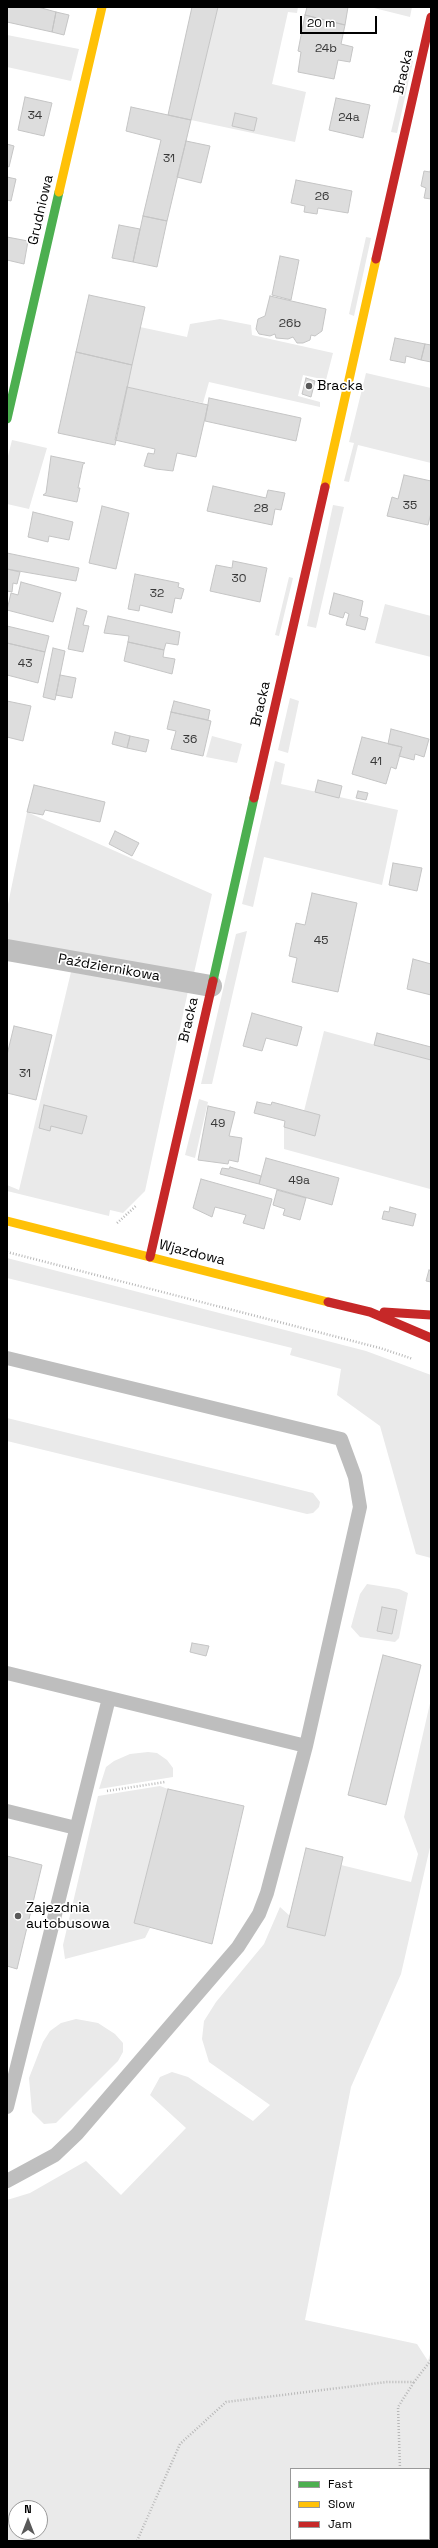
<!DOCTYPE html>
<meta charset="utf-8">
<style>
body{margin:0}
#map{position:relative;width:438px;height:2548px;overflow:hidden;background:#fff;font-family:"Space Grotesk",sans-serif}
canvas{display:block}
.frame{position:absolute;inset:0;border:8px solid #000;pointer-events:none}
.legend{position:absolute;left:290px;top:2468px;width:140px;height:72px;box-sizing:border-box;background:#fff;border:1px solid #999;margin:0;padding:5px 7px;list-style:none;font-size:12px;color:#000}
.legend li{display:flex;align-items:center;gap:8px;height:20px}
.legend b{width:20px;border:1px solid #999}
.north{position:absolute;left:8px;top:2500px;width:40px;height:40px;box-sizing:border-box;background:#fff;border:1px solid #999;border-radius:50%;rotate:0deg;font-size:11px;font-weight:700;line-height:16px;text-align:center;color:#000}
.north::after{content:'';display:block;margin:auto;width:14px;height:18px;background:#595959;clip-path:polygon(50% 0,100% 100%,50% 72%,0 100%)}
.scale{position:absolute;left:300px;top:16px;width:77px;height:18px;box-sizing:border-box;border:2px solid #000;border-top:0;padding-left:5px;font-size:12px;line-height:14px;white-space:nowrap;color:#000;-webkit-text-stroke:3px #fff;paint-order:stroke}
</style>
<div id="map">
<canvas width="438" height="2548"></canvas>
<div class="frame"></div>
<ul class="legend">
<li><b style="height:5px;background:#4caf50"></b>Fast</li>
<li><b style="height:5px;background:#ffc107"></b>Slow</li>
<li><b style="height:5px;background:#c62828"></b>Jam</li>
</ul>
<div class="north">N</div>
<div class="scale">20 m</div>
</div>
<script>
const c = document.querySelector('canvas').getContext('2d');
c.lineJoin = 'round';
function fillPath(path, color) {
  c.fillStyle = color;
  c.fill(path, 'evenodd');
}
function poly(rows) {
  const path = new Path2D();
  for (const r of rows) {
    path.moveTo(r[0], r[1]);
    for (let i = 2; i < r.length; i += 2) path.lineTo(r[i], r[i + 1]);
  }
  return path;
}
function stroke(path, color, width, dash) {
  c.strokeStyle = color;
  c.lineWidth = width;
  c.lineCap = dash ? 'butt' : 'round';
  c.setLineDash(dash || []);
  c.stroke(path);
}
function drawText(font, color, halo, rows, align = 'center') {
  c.font = font + ' "Space Grotesk",sans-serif';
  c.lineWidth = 3.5;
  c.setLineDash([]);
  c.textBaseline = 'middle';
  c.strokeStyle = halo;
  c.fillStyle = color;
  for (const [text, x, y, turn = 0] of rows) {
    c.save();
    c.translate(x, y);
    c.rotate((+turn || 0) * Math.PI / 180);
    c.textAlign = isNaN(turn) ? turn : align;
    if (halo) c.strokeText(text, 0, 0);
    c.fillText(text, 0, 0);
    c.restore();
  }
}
fillPath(poly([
 [218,7,298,7,297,13,288,12,272,84,306,92,295,142,191,120],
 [370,7,412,7,410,17],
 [7,35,79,49,71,81,7,67],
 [408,59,413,61,397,133,391,132],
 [366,237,371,238,354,316,349,314],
 [220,319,251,325,252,335,333,353,326,380,303,375,298,396,320,402,320,407,209,382,203,403,127,387,140,327,187,337,190,324],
 [366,373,431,388,431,463,358,445,349,482,344,481,354,443,349,442],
 [12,440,47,448,29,509,7,504,7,460],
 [333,505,344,507,316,628,307,626],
 [289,577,293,578,279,636,275,635],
 [385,604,431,616,431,657,375,643],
 [290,698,299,701,288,753,278,750],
 [212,736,242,744,237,763,206,757],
 [275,761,285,764,281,784,398,810,382,885,264,857,253,907,242,904],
 [27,812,212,894,194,973,7,944,7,909],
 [247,931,212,1084,201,1084,236,934],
 [71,972,188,991,145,1191,123,1213,110,1210,109,1216,7,1191,7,1185,19,1190],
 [324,1031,431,1060,430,1189,284,1149,284,1127,315,1135,320,1115,304,1111],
 [199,1099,208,1102,195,1158,185,1155],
 [7,1258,366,1351,431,1375,431,1558,416,1554,380,1426,337,1395,341,1369,290,1355,292,1348,7,1278],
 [7,1418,313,1493,320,1502,319,1507,313,1513,307,1514,7,1441],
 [367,1584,399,1589,408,1593,399,1638,395,1642,360,1637,351,1627,360,1594],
 [431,1699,431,1843,401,1974,351,2087,305,2320,417,2344,428,2361,431,2351,431,2541,7,2541,7,2200,30,2193,86,2161,121,2195,186,2128,150,2095,160,2077,172,2072,188,2077,253,2121,270,2105,209,2062,202,2039,204,2021,216,2002,264,1944,280,1907,290,1916,287,1927,325,1936,341,1865,411,1882,418,1854,404,1817],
 [291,2469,429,2469,429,2539,291,2539],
 [16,2508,40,2508,40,2532,16,2532],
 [148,1752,157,1753,167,1760,173,1768,173,1777,99,1789,106,1767,114,1761,130,1754],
 [160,1786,168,1789,134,1923,150,1928,145,1938,65,1959,63,1945,98,1796],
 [76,2019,98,2023,115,2034,123,2043,123,2052,118,2061,56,2123,44,2124,32,2112,29,2078,43,2042,50,2031,61,2023]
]), '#eaeaea');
const building = poly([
 [7,7,38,7,56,12,52,32,7,22,7,7],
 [192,7,218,7,191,120,168,115,192,7],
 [307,7,348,7,345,25,305,15,307,7],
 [56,12,69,15,64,35,52,32,56,12],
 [305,15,345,25,341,44,353,47,350,62,338,60,334,79,298,72,301,52,298,51,305,15],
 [25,97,52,103,44,136,18,130,25,97],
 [336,98,370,105,363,138,329,130,336,98],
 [131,107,191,120,167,221,143,216,161,140,126,131,131,107],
 [235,113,257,118,254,131,232,126,235,113],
 [186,141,210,146,201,183,177,177,186,141],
 [7,144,14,146,9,167,7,166,7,144],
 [431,167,431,199,424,198,426,188,421,186,424,171,430,172,431,167],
 [7,177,16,179,11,201,7,200,7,177],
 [296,180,352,191,348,213,318,208,317,214,304,212,305,206,291,203,296,180],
 [143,216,167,221,157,267,133,262,143,216],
 [119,225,140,229,133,262,112,258,119,225],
 [7,237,28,241,24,264,7,260,7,237],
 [280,256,299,260,291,300,272,295,280,256],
 [89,295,145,307,132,365,76,352,89,295],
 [270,296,326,309,322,331,315,336,311,335,310,340,303,343,297,343,293,337,288,339,276,338,275,334,270,336,259,334,256,329,258,319,265,316,270,296],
 [395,338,425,344,421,360,406,356,405,363,390,360,395,338],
 [425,344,431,345,431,362,421,360,425,344],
 [76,352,132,365,115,445,58,433,76,352],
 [306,378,315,381,311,397,302,394,306,378],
 [127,387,208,405,196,457,177,453,173,471,156,469,144,466,148,453,154,454,155,449,115,440,127,387],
 [209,398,301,418,296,441,205,421,209,398],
 [51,456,85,463,83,464,78,488,80,488,77,502,43,495,46,493,51,456],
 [404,475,431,481,431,513,428,525,387,516,392,497,398,499,404,475],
 [213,486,266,498,268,490,285,493,281,510,275,509,272,525,207,511,213,486],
 [102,506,129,513,116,569,89,563,102,506],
 [33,512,73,522,69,540,49,536,48,542,28,537,33,512],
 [7,553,79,568,76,581,7,569,7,553],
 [233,561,267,568,260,602,210,591,216,565,232,568,233,561],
 [7,569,20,572,17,584,13,583,12,592,7,591,7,569],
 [135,574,179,583,178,587,184,589,181,599,175,598,172,613,140,605,139,611,128,609,135,574],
 [21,582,61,593,53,622,7,610,11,593,18,595,21,582],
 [334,593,363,601,360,616,368,618,365,630,346,625,349,614,345,612,343,618,329,614,334,593],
 [77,608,87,611,83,625,89,626,83,652,68,649,77,608],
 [108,616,180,632,178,645,166,643,164,650,128,642,129,636,104,633,108,616],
 [7,626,49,636,45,652,7,643,7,626],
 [128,642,164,650,163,657,175,659,172,674,124,661,128,642],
 [7,643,45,652,38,683,7,675,7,643],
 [53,648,65,651,55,700,43,697,53,648],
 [60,675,76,678,72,698,56,695,60,675],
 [7,701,31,706,23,741,7,737,7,701],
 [174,701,210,710,208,720,171,712,174,701],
 [171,712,211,721,203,756,171,749,176,731,167,729,171,712],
 [391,729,429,739,424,757,415,754,414,760,399,756,402,747,388,744,391,729],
 [115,732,130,736,127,748,112,744,115,732],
 [130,736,149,740,146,752,127,748,130,736],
 [362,737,402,747,396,769,391,767,386,784,352,774,362,737],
 [318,780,342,786,339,798,315,792,318,780],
 [34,785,105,802,100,822,45,810,43,815,27,812,34,785],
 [358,791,368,793,366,800,356,798,358,791],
 [115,831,139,843,132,856,109,844,115,831],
 [393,863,422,868,417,891,389,885,393,863],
 [312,893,357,903,338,992,292,982,297,958,289,956,296,923,305,925,312,893],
 [413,959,431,964,431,995,407,989,413,959],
 [252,1013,302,1027,297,1046,266,1038,262,1051,243,1046,252,1013],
 [14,1026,52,1035,36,1100,7,1093,7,1055,14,1026],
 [377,1033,431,1047,431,1060,374,1045,377,1033],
 [257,1102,271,1105,272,1102,320,1115,315,1136,284,1127,285,1121,254,1113,257,1102],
 [44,1105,87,1116,82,1134,51,1126,50,1131,39,1128,44,1105],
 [208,1106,235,1112,229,1136,242,1138,238,1162,229,1160,228,1164,198,1160,208,1106],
 [266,1158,339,1178,332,1205,259,1184,266,1158],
 [230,1167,261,1176,259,1184,220,1174,222,1168,229,1169,230,1167],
 [201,1179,272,1199,264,1229,243,1223,246,1215,215,1207,212,1217,193,1208,201,1179],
 [277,1190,306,1198,300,1220,283,1215,285,1209,273,1205,277,1190],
 [390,1207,416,1214,413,1226,382,1219,384,1211,389,1212,390,1207],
 [429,1270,431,1271,431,1282,426,1281,429,1270],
 [382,1607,397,1610,392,1634,377,1631,382,1607],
 [192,1643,209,1646,206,1656,190,1652,192,1643],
 [383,1655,421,1665,386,1805,348,1795,383,1655],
 [168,1789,244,1806,212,1944,134,1923,168,1789],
 [306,1848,343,1857,325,1936,287,1927,306,1848],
 [7,1856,42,1865,17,1969,7,1966,7,1856]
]);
fillPath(building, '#ddd');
stroke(building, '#c5c5c5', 1);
stroke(poly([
 [117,1223,137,1205],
 [7,1252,380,1348,413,1359],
 [107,1791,165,1782],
 [400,2469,398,2407,414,2382],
 [137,2541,180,2444,226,2402,387,2382,414,2382,431,2360],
 [401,2541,402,2539]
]), '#b8b8b8', 2.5, [1, 2]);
stroke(poly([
 [7,1358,341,1439,355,1477,360,1507,306,1746,267,1893,259,1914,238,1947,77,2134,55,2155,7,2181],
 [7,1673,306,1746],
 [7,1811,76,1828],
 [7,2107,109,1698]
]), '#bebebe', 14);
stroke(poly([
 [7,950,211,986]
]), '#bebebe', 22);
stroke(poly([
 [7,419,59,192],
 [213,981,254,798]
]), '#4caf50', 9);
stroke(poly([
 [59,192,102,7],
 [325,487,376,259],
 [7,1221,328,1302]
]), '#ffc107', 9);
stroke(poly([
 [376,259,431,17],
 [254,798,325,487],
 [150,1257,213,981],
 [328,1302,370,1312,431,1338],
 [384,1312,431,1315]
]), '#c62828', 9);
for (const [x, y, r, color] of [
 [309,386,4,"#595959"],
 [18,1916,4,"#595959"]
]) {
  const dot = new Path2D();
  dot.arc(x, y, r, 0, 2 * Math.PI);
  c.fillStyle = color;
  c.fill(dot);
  stroke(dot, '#fff', 1.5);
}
drawText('12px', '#373737', null, [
 ["24b",326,49],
 ["34",35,116],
 ["24a",349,118],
 ["31",169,159],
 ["26",322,197],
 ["26b",290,324],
 ["35",410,506],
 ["28",261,509],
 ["30",239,579],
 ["32",157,594],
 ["43",25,664],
 ["36",190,740],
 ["41",376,762],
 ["45",321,941],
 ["31",25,1074],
 ["49",218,1124],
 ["49a",299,1181]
]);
drawText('14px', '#000', '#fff', [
 ["Bracka",404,72,-77],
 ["Grudniowa",41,210,-77],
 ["Bracka",261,704,-77],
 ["Październikowa",109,968,10],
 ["Bracka",189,1020,-77],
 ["Wjazdowa",192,1253,14]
]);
drawText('14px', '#000', '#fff', [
 ["Bracka",317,386],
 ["Zajezdnia",26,1908],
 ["autobusowa",26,1924]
], 'left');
</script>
